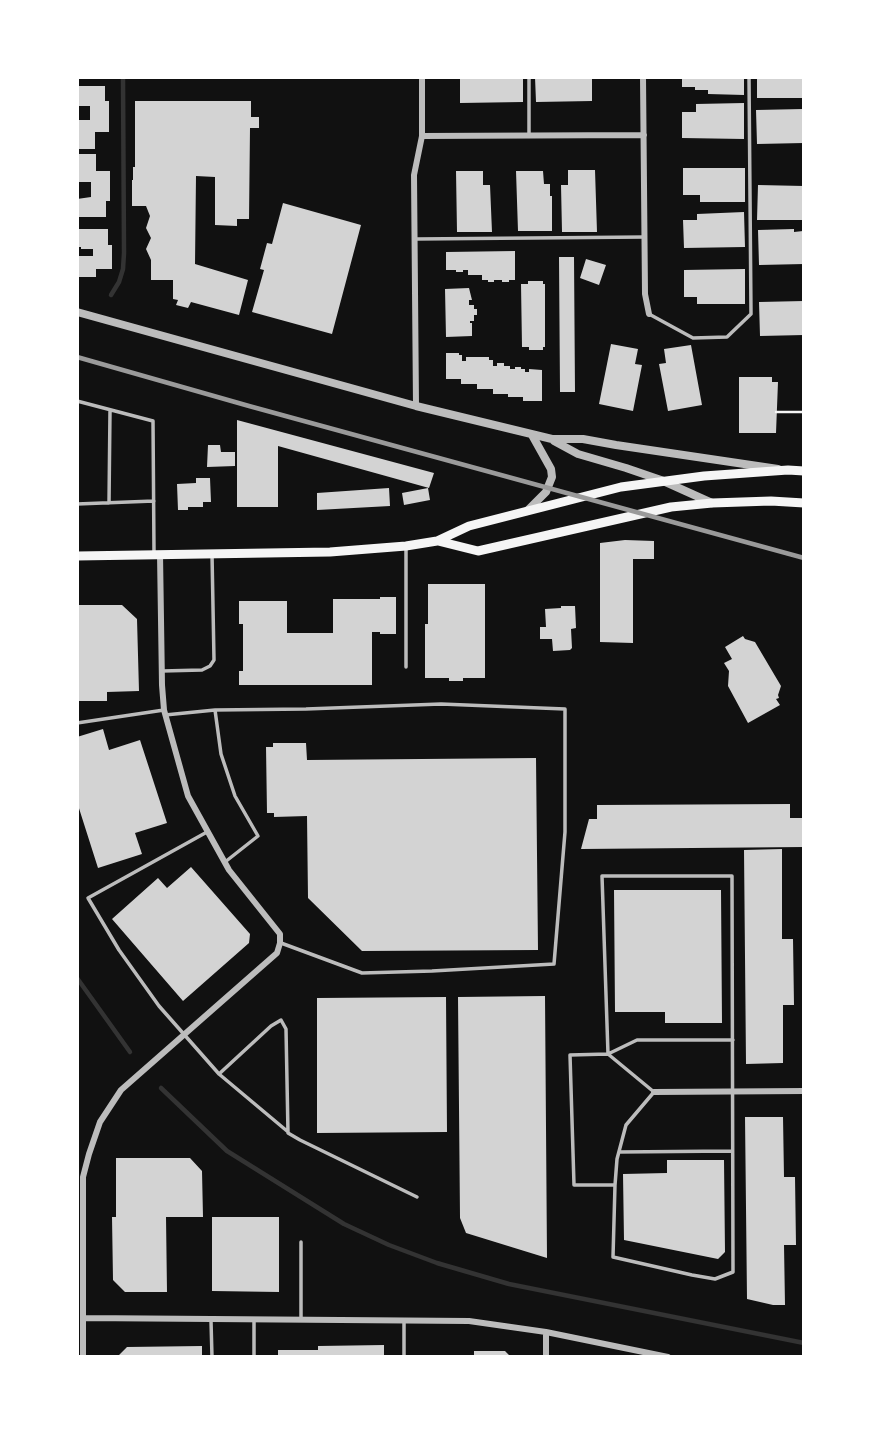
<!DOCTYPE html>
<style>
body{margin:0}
#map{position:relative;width:881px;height:1434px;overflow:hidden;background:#111;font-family:"Fira Sans Condensed",sans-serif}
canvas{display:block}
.frame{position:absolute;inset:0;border:79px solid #fff;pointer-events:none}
</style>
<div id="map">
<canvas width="881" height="1434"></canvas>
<div class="frame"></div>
</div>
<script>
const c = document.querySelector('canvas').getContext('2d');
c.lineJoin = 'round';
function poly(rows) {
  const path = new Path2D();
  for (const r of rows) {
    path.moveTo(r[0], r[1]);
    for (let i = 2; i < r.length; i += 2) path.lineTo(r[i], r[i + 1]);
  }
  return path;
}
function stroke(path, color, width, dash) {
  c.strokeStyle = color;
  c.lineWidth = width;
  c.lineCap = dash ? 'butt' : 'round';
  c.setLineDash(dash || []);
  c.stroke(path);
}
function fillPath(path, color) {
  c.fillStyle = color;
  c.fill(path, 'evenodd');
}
stroke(poly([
 [111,295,119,282,123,269,124,253,123,77],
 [77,978,130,1052],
 [161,1088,227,1151,344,1224,389,1245,437,1263,509,1284,804,1343]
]), '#333', 4.5);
fillPath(poly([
 [460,77,523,77,523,102,460,103],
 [535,77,592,77,592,101,536,102],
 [682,77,744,77,744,95,708,94,708,90,695,90,695,87,682,87],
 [757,77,804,77,804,91,802,91,802,98,757,98],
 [77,86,105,86,105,101,109,101,109,132,95,132,95,149,77,149,77,120,90,120,90,106,77,106],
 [135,101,251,101,251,117,259,117,259,128,250,128,249,219,237,219,237,226,215,225,215,177,196,176,195,264,248,280,239,315,191,302,188,308,176,305,178,300,173,299,173,280,151,280,151,260,146,249,151,238,146,228,150,216,146,206,132,206,132,180,133,180,133,167,135,167],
 [744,103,744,139,682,138,682,112,696,112,696,104],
 [803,109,804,143,757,144,756,110],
 [77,154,96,154,96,171,110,171,110,201,106,201,106,217,77,217,77,199,91,197,91,182,77,182],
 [683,168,745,168,745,202,700,202,700,195,683,195],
 [568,170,595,170,597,232,562,232,561,185,568,185],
 [456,171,483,171,483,185,490,185,492,232,457,232],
 [516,171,543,171,544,184,550,184,550,196,552,196,552,231,518,231],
 [758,185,804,186,804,220,757,220],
 [283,203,361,225,332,334,252,312,264,270,260,269,267,243,272,244],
 [744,212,745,247,684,248,683,220,697,220,697,214],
 [77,229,108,229,108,245,112,245,112,269,96,269,96,277,77,277,77,256,93,256,93,249,81,249,81,247,77,247],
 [794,229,794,232,803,231,804,264,759,265,758,230],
 [515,251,515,280,509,280,509,282,502,282,502,280,494,280,494,282,488,282,488,280,482,280,482,275,468,275,468,270,463,270,463,272,456,272,456,270,446,270,446,252],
 [559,257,574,257,575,392,560,392],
 [586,259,606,265,599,285,580,278],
 [745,269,745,304,697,304,697,297,684,297,684,270],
 [528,281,543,281,543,284,545,284,545,347,543,347,543,350,529,350,529,347,522,347,521,284,528,284],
 [469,288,472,300,469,300,469,305,474,305,474,309,477,309,477,315,474,315,474,321,470,321,470,323,472,323,472,336,446,337,445,289],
 [804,301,804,335,760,336,759,302],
 [611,344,638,349,635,364,642,365,633,411,599,404],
 [691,345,702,405,668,411,659,364,666,363,664,349],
 [446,353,459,353,459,355,462,355,462,361,466,361,466,357,489,357,489,360,493,360,493,366,497,366,497,363,504,363,504,366,510,366,510,369,515,369,515,367,521,367,521,369,525,369,525,372,529,372,529,369,542,370,542,401,523,401,523,397,508,397,508,394,493,394,493,389,477,389,477,384,461,384,461,379,446,379],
 [739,377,772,377,772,382,778,382,776,433,739,433],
 [237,420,434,473,429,488,278,446,278,507,237,507],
 [208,445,220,445,221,452,235,452,235,466,207,467],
 [196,478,210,478,211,502,203,502,203,507,188,507,188,510,178,510,177,484,196,483],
 [389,488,390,506,317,510,317,493],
 [428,488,430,500,404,505,402,493],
 [625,540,654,541,654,559,633,559,633,643,600,642,600,543],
 [428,584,485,584,485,678,463,678,463,681,449,681,449,678,425,678,425,624,428,624],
 [380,597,396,597,396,634,380,634,380,632,372,632,372,685,239,685,239,671,243,671,243,624,239,624,239,601,287,601,287,633,333,633,333,599,380,599],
 [77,605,122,605,137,619,139,691,107,692,107,701,77,701],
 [561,606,575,606,576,628,571,629,572,648,570,650,553,651,552,639,540,639,540,627,546,627,545,609,561,608],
 [743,636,745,639,755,642,781,686,778,695,779,698,776,699,780,705,748,723,728,686,729,671,724,663,732,659,725,647],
 [103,729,109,750,140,740,167,823,135,833,142,854,98,868,77,802,77,737],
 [273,743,306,743,307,760,536,758,538,950,362,951,308,898,307,816,274,817,274,813,267,813,266,747,273,747],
 [790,804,790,818,804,818,804,847,581,849,589,819,597,819,597,805],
 [782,849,782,939,793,939,794,1005,783,1005,783,1063,746,1064,744,850],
 [191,867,250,934,249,943,183,1001,112,919,158,878,167,888],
 [614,890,721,890,722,1023,665,1023,665,1012,615,1012],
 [545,996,547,1258,466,1233,460,1218,458,997],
 [446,997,447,1132,317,1133,317,998],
 [745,1117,783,1117,784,1177,795,1177,796,1245,784,1245,785,1305,773,1305,747,1299],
 [116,1158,190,1158,202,1171,203,1217,166,1217,167,1292,125,1292,113,1280,112,1217,116,1217],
 [667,1160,724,1160,725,1252,718,1259,624,1240,623,1174,667,1173],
 [212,1217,279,1217,279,1292,212,1291],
 [384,1345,384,1357,278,1357,278,1350,318,1350,318,1346],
 [202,1346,202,1357,117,1357,127,1347],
 [474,1351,505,1351,511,1357,474,1357]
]), '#d3d3d3');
stroke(poly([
 [776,412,803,412]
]), '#f5f5f5', 2.5);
stroke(poly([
 [529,77,529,134],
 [416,239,645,237],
 [649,314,693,338,727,337,751,314,749,77],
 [77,401,153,421,154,552],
 [109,503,110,411],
 [77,504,154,501],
 [406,546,406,667],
 [162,671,202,670,210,666,214,660,212,554],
 [215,710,306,709,441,704,565,709,565,832,554,964,432,971,362,973,281,943],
 [165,715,215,710,221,754,235,796,258,836,225,862],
 [77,723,164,710],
 [207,832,88,898,119,950,159,1006,219,1074,271,1026,281,1020,286,1029,288,1133,300,1140,417,1197],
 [602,876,732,876,733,1272,715,1279,692,1275,613,1257,615,1185,574,1185,570,1055,608,1054,602,876],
 [219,1074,287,1131],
 [619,1152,732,1151],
 [615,1185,617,1159,626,1125,654,1092,608,1054,637,1040,733,1040],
 [301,1242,301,1319],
 [211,1321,212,1357],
 [254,1321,254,1357],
 [404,1321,404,1357]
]), '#bcbcbc', 3.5);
stroke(poly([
 [643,77,645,294,649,314],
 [422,136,644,135],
 [416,406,414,175,422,136,422,77],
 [654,1092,804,1091],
 [83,1318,469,1321,546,1332,668,1357],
 [546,1332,546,1357],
 [83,1357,83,1177,89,1154,100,1122,121,1090,277,953,280,943,280,934,229,870,188,796,164,710,162,685,160,554]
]), '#bcbcbc', 6);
stroke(poly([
 [77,312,416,406,552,439,583,439,616,445,778,469],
 [554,441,578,454,626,468,661,480,712,503],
 [527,511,546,492,552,477,551,469,532,435]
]), '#bcbcbc', 8);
stroke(poly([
 [438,541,478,551,671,507,712,503,771,501,804,503],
 [77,556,330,552,406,546,437,541,469,526,621,487,704,476,788,470,804,471]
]), '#f5f5f5', 9);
stroke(poly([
 [77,357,249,406,804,558]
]), '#9a9a9a', 4.5);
</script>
